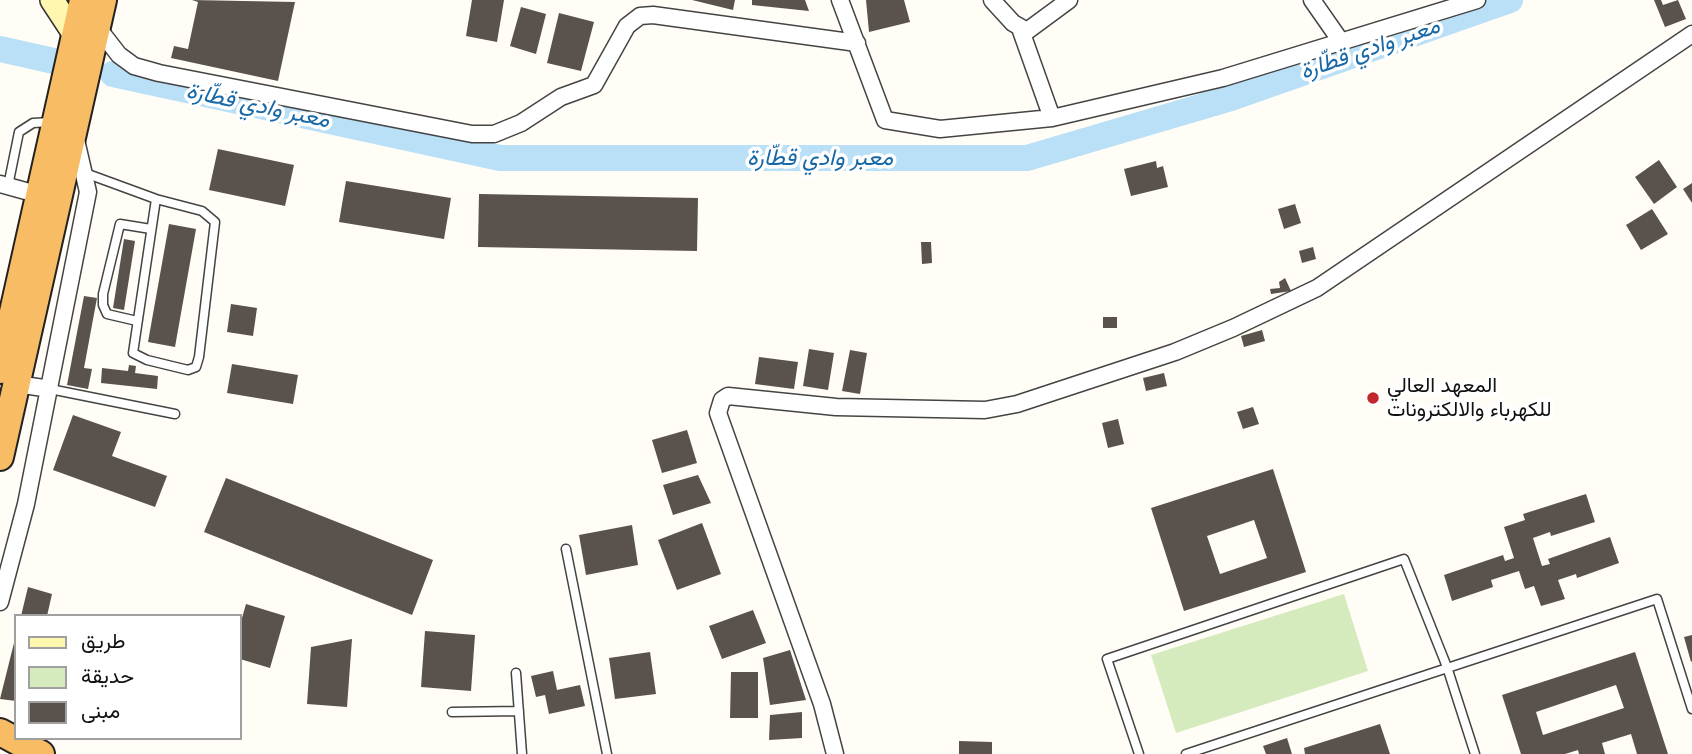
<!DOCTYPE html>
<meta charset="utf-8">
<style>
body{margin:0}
#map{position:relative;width:1692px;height:754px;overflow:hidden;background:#fffdf5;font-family:"Noto Serif",Vazirmatn,serif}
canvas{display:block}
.legend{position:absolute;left:14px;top:614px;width:228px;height:126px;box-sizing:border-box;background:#fff;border:2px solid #a0a0a0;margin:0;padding:9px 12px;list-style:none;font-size:21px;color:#111}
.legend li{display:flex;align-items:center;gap:14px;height:35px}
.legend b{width:35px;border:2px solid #a0a0a0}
</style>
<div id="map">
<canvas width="1692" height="754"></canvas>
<ul class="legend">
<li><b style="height:9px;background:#fff6b0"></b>طريق</li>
<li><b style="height:19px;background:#d5ebbd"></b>حديقة</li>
<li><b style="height:19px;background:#5a524d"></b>مبنى</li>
</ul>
</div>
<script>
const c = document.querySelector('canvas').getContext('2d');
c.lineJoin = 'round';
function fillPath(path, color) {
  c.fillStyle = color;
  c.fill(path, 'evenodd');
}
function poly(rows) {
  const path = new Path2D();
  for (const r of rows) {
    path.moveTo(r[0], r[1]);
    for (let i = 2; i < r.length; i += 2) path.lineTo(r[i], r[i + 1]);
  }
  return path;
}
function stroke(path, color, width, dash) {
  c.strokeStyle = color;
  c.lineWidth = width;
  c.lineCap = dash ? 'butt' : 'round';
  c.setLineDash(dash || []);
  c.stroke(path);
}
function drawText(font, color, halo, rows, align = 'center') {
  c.font = font + ' "Noto Serif",Vazirmatn,serif';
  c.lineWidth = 7;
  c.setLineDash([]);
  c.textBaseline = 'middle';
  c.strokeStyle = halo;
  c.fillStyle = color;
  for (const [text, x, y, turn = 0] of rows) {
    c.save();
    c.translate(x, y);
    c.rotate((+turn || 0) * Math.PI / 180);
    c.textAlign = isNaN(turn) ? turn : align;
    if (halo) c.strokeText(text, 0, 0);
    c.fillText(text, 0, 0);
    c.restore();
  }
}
fillPath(poly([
 [1344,594,1368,671,1176,733,1151,655]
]), '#d5ebbd');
stroke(poly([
 [0,49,58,62],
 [113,74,500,158,1027,158,1231,98,1510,0]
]), '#b9e0f7', 26);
fillPath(poly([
 [192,0,295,2,278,81,171,58,174,46,188,49,198,2],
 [472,0,504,0,497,42,466,36],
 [692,0,735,0,733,10],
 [752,0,805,0,809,11,752,5],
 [866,0,904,0,910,22,869,32],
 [1654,0,1661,0,1663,5,1678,0,1686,19,1665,27],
 [521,7,546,14,536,54,510,46],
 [559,13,594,22,581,71,547,63],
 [218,149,294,165,285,206,209,190],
 [1659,160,1677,187,1654,204,1635,177],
 [1156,161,1157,168,1163,166,1168,187,1131,196,1124,169],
 [346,181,451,198,444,239,339,222],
 [1692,183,1692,203,1683,189],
 [479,194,698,198,697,251,478,247],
 [1295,204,1301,223,1284,229,1278,209],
 [1652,209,1668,234,1641,250,1626,225],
 [169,224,196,229,175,347,148,342],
 [124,239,135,241,124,310,113,308],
 [921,242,931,242,932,263,922,264],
 [1313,247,1316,259,1302,263,1299,251],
 [1285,278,1291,291,1271,294,1270,289,1280,288,1279,282],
 [84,296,97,298,84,368,92,369,88,389,67,385],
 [231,304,257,308,253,336,227,332],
 [1103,317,1117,317,1117,328,1103,328],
 [1262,330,1265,341,1244,347,1241,336],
 [809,349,834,353,828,390,803,386],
 [850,350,867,353,860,394,842,391],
 [759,357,798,362,794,389,755,384],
 [232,364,298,375,293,404,227,393],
 [129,365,136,366,135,373,158,376,157,389,101,383,102,368,128,371],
 [1164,373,1167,386,1146,391,1143,378],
 [1253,407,1259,424,1243,429,1237,412],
 [73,415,121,432,112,456,167,476,155,507,53,470],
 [1118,419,1124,444,1108,448,1102,423],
 [687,430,697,463,662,473,652,440],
 [1273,469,1306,572,1184,611,1151,508],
 [1254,520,1267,558,1220,574,1207,536],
 [698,475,711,503,673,515,663,485],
 [226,478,433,560,412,615,204,532],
 [1586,494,1595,522,1551,536,1550,532,1533,538,1542,566,1550,564,1548,559,1610,537,1619,563,1577,578,1576,574,1558,580,1565,599,1541,606,1534,586,1525,589,1519,571,1491,580,1493,587,1452,601,1444,575,1503,555,1505,561,1514,558,1504,527,1525,520,1523,514],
 [702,523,721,574,677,590,658,540],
 [632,525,638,565,586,575,579,535],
 [28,587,52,594,47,616,21,616],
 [246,604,285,616,270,668,240,659,240,625],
 [753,610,766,643,722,659,709,626],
 [425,631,475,635,471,691,421,687],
 [1692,635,1692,661,1691,662,1684,637],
 [16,639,16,701,0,699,15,639],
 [352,639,347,707,307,704,311,647],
 [790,650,806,700,770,705,763,658],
 [650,652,656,694,615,699,609,658],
 [1635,652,1668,754,1637,754,1631,734,1602,743,1605,754,1579,754,1578,750,1565,754,1521,754,1502,695],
 [1616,685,1624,708,1543,735,1536,712],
 [553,671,557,690,580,685,585,706,549,714,545,695,536,697,531,676],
 [731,672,758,672,758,718,730,718],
 [802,712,802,738,769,740,770,715],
 [1380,724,1390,754,1305,754,1304,748],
 [1287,738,1292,754,1266,754,1263,746],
 [959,741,992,742,992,754,959,754]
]), '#5a524d');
const service = poly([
 [85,173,156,199,202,211,215,222,199,357,196,367,188,370,147,360,133,353,156,199],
 [8,186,19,132,33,123,52,122],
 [137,321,107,314,103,305,103,294,120,224,151,229],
 [50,389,175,414],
 [566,549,607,754],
 [516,673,522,754],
 [452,712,519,711],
 [1139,754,1107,659,1404,559,1447,667,1475,754],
 [1186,754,1657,599,1692,709]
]);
const minor = poly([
 [840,0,885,120,940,129,1052,118,1223,78,1477,0],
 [992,0,1013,23,1027,31,1069,0],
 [1312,0,1342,43],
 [98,28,119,55,134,66,159,73,472,134,494,134,521,123,561,97,594,85,627,26,640,16,653,15,857,43],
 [1020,28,1052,118],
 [0,184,40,195],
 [17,384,50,389],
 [0,602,26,504,88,192,76,140],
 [835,754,822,704,718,413,722,400,728,396,836,407,985,410,1017,404,1175,352,1233,328,1317,288,1692,34]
]);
const secondary = poly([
 [52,0,75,35]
]);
const trunk = poly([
 [0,370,83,0],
 [0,457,103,0],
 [0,732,41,754]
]);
stroke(service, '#444', 11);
stroke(minor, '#444', 19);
stroke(secondary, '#333', 26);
stroke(trunk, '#222', 30);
stroke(service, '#fff', 8);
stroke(minor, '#fff', 16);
stroke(secondary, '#fff6b0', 23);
stroke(trunk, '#f7bc64', 26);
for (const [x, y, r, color] of [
 [1373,398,7,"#c4262e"]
]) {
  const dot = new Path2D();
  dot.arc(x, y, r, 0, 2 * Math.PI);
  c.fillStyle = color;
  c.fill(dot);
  stroke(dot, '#fff', 2.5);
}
drawText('21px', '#111', '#fff', [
 ["المعهد العالي",1387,386],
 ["للكهرباء والالكترونات",1387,410]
], 'left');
drawText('italic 23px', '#1768a6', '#fff', [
 ["معبر وادي قطّارة",1370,49,-19],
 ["معبر وادي قطّارة",258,106,12],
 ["معبر وادي قطّارة",820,158]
]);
</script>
